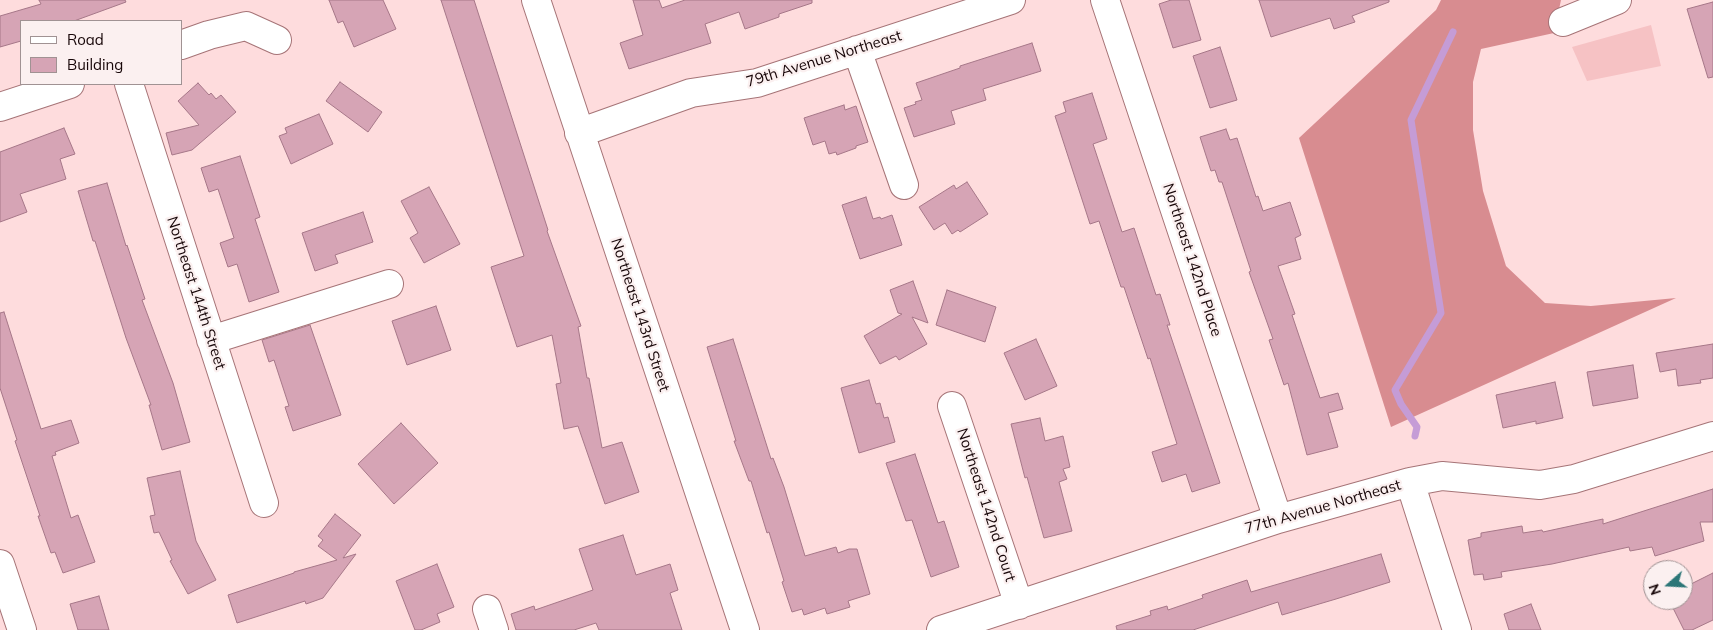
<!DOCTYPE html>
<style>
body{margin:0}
#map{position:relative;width:1713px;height:630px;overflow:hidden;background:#fedcdd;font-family:Mulish,sans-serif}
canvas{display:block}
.legend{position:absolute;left:20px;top:20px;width:162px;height:65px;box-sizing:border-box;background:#fbf0f0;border:1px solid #a09293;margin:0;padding:6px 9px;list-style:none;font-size:15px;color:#170608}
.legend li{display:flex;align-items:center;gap:10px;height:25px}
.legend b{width:25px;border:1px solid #a09293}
.north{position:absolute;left:1643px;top:560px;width:50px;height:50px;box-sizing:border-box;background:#fbf0f0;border:1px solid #a09293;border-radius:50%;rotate:251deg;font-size:14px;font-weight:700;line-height:20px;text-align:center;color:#170608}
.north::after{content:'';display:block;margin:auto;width:18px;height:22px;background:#2c7677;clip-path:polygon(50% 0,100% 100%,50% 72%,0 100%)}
</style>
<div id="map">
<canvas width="1713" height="630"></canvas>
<ul class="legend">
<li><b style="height:6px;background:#fff"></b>Road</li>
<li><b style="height:14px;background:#d6a4b5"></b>Building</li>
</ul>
<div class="north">N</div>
</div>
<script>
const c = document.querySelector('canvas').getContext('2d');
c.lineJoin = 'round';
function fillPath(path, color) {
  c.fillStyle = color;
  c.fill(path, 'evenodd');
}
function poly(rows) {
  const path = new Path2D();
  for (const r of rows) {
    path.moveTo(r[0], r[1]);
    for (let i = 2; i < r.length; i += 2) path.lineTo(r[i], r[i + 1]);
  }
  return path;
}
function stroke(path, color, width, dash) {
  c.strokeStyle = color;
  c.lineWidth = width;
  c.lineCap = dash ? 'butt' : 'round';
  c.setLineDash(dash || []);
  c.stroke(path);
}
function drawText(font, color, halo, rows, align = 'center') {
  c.font = font + ' Mulish,sans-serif';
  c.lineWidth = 4.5;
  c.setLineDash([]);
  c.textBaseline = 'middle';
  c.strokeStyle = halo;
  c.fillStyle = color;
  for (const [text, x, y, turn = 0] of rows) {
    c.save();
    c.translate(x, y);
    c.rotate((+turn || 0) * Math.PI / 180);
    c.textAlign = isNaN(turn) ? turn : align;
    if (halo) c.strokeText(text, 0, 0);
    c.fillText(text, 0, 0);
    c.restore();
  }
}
fillPath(poly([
 [1651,25,1661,66,1587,81,1572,47]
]), '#f6c2c4');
fillPath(poly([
 [1441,0,1561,0,1554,33,1481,49,1473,82,1473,130,1483,191,1506,266,1545,303,1591,306,1676,298,1391,427,1299,138,1436,10]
]), '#d88c90');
stroke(poly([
 [1415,436,1417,427,1401,404,1395,390,1441,313,1411,120,1453,32]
]), '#c59cd6', 7);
const building = poly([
 [39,0,125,0,126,2,74,21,21,21,21,41,0,47,0,16,41,4,39,0],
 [329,0,383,0,396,29,354,47,343,21,338,23,329,0],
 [441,0,474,0,548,230,547,231,581,326,578,327,587,378,589,378,602,448,622,442,639,492,605,504,578,426,564,429,556,384,561,383,552,335,517,347,491,267,524,256,441,0],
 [633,0,659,0,662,8,685,0,812,0,812,3,779,14,779,17,745,29,739,12,705,24,711,43,629,69,620,43,643,35,633,0],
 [1171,0,1189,0,1201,40,1173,48,1159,4,1171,0],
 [1259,0,1389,0,1389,2,1352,16,1355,22,1334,29,1330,18,1271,37,1259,0],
 [1713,2,1713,77,1708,78,1687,9,1713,2],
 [1032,43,1041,71,983,89,986,100,951,111,955,124,914,137,904,108,916,104,915,102,922,100,916,83,960,68,960,66,1032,43],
 [1220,47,1237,100,1210,108,1193,56,1220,47],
 [340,82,382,112,368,132,326,101,340,82],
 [198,83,209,95,211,93,216,99,221,95,236,112,192,150,172,155,166,133,199,125,178,101,198,83],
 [1092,93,1107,139,1093,144,1122,232,1134,228,1156,295,1160,294,1170,325,1167,325,1220,483,1192,492,1186,474,1162,482,1152,452,1177,444,1150,358,1148,359,1124,287,1121,287,1099,221,1090,224,1055,116,1066,112,1063,102,1092,93],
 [844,105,845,110,856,106,868,142,856,146,856,148,837,155,836,152,829,154,825,141,813,145,804,118,844,105],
 [319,114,333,144,291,164,279,136,287,133,285,128,319,114],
 [64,128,75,154,60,159,66,179,20,194,27,212,0,222,0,152,64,128],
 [1226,129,1230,140,1237,138,1256,197,1258,196,1263,211,1290,202,1301,235,1295,238,1301,259,1278,266,1295,314,1292,315,1320,398,1338,393,1343,409,1328,413,1338,447,1307,455,1288,383,1284,385,1269,340,1273,339,1249,272,1251,271,1222,182,1219,182,1215,170,1211,171,1200,137,1226,129],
 [240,156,260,217,255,219,279,292,249,302,237,264,228,267,220,243,234,238,218,189,209,192,201,168,240,156],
 [967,182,988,214,960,232,958,230,952,234,945,223,934,230,919,207,954,185,956,189,967,182],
 [107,183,126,246,127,245,145,299,142,300,173,383,190,442,162,450,149,405,151,405,126,338,95,241,93,241,78,191,107,183],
 [429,187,460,244,424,263,410,238,418,233,401,201,429,187],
 [866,197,873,219,880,217,881,219,892,215,902,245,860,259,842,205,866,197],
 [363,212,373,242,335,255,338,263,315,271,302,233,363,212],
 [913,281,928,323,912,317,927,344,899,360,896,356,880,364,864,336,902,314,898,313,890,290,913,281],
 [947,290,996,307,985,342,936,325,947,290],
 [436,306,451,350,407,365,392,321,436,306],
 [4,312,41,429,71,420,79,443,55,452,56,455,52,456,71,518,78,515,95,562,63,573,55,552,51,553,38,516,40,516,15,441,17,440,0,388,0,313,4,312],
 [310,325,341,415,293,431,285,407,289,406,274,360,269,362,262,340,310,325],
 [733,339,771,459,773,458,784,487,805,556,836,547,838,553,849,549,857,549,870,594,848,601,850,607,827,614,825,608,804,615,802,609,792,612,782,582,784,581,769,532,767,533,751,481,749,481,734,441,736,441,707,347,733,339],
 [1036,339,1057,386,1025,400,1004,353,1036,339],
 [1713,344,1713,378,1700,380,1701,383,1678,386,1676,369,1660,372,1656,353,1713,344],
 [1633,365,1638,398,1593,406,1587,372,1633,365],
 [869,380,876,404,880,403,884,418,888,417,895,442,859,453,841,388,869,380],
 [1555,382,1563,418,1536,424,1536,421,1503,428,1496,395,1555,382],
 [1040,418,1045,441,1063,436,1070,467,1063,469,1067,479,1059,482,1072,531,1044,538,1027,477,1025,478,1011,424,1040,418],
 [401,423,438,463,394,504,358,464,401,423],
 [915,454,938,523,944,521,959,567,931,577,912,520,906,521,886,463,915,454],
 [180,471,196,541,216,580,188,594,170,561,172,560,159,532,154,533,150,516,155,515,147,478,180,471],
 [1713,489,1713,522,1700,522,1704,541,1655,556,1652,547,1630,551,1629,547,1552,564,1501,572,1502,577,1484,580,1483,574,1474,575,1468,540,1481,537,1481,533,1522,526,1523,533,1542,530,1543,532,1603,519,1603,524,1713,489],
 [335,514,361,535,343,558,356,554,323,598,306,604,305,601,237,623,228,595,294,573,294,572,337,560,318,546,323,540,318,536,335,514],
 [623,535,636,575,670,564,678,590,670,593,682,630,599,630,596,623,574,630,516,630,511,614,534,606,535,610,593,590,579,549,623,535],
 [1381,554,1390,582,1336,599,1282,615,1278,602,1193,630,1117,630,1116,626,1151,615,1150,611,1167,606,1168,610,1203,598,1202,595,1247,580,1251,592,1381,554],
 [437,564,454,607,437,614,440,622,421,630,415,630,396,581,437,564],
 [1713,573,1713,620,1692,630,1684,630,1669,600,1683,600,1683,588,1713,573],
 [99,596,109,630,78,630,70,604,99,596],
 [1531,604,1541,630,1509,630,1504,614,1531,604]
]);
fillPath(building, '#d6a4b5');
stroke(building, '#a67788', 1);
const minor = poly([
 [536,0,745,630],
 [1105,0,1278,519],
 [1563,22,1617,0],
 [181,45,209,35,246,26,277,40],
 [857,50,904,185],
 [129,84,264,503],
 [0,107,70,84],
 [579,133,691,93,757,83,1011,0],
 [211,340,389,284],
 [952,406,1019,605],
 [1410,482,1457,630],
 [0,564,22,630],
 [487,609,494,630],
 [941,630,1278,519,1410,482,1442,476,1540,485,1574,479,1713,436]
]);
stroke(minor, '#a67477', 30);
stroke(minor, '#fff', 28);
drawText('15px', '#170608', '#fbf0f0', [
 ["79th Avenue Northeast",824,59,-17],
 ["Northeast 142nd Place",1192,260,72],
 ["Northeast 144th Street",196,293,72],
 ["Northeast 143rd Street",640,315,72],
 ["Northeast 142nd Court",986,505,72],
 ["77th Avenue Northeast",1323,507,-16]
]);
</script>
